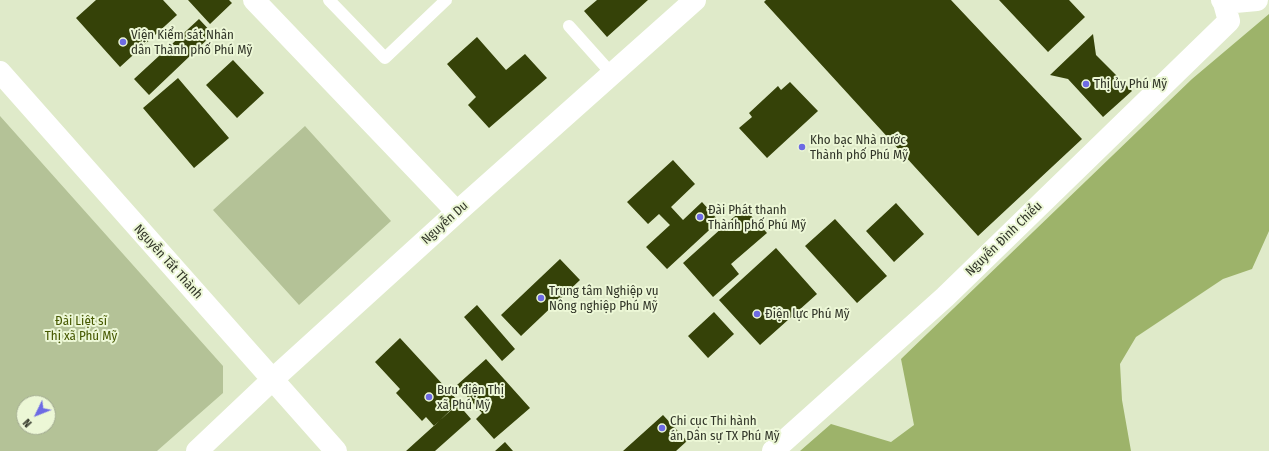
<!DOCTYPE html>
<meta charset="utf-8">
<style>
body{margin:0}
#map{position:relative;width:1269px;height:451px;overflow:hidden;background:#dfeac9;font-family:"Fira Sans Condensed",sans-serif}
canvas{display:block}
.north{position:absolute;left:16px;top:395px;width:40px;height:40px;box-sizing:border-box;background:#ecf7d6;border:1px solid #a1a990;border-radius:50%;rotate:227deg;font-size:11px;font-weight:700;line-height:16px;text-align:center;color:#313528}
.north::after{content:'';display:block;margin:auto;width:14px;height:18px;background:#6d6ae4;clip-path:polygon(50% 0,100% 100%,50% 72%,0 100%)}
</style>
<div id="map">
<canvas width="1269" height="451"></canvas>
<div class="north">N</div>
</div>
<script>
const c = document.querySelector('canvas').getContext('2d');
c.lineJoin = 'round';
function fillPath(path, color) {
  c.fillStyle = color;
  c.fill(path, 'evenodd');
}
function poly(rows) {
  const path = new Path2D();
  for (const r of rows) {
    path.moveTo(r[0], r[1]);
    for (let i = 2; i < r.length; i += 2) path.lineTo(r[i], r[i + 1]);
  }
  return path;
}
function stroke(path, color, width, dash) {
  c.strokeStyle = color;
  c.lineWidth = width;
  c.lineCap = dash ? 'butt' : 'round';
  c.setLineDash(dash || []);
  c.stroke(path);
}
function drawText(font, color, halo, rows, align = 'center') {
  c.font = font + ' "Fira Sans Condensed",sans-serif';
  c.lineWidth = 4;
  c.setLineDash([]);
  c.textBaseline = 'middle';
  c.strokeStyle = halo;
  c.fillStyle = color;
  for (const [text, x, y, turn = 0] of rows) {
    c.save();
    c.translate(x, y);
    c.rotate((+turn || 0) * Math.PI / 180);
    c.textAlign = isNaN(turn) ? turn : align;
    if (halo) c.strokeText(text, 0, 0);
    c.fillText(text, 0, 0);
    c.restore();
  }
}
fillPath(poly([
 [0,116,223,366,223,393,157,451,0,451],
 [24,403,48,403,48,427,24,427],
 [305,126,391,221,299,305,213,210]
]), '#b4c297');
fillPath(poly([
 [1269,14,1269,231,1252,269,1223,279,1136,337,1120,364,1122,400,1131,451,800,451,831,424,891,442,914,425,901,359,1192,79]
]), '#9db36a');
fillPath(poly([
 [96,0,163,0,177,15,120,67,76,18],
 [188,0,229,0,232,3,210,24],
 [597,0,648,0,607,37,584,11],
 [766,0,951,0,1082,139,978,236,764,2],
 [999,0,1069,0,1085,17,1048,52],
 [199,19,213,34,149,95,134,79],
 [1093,34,1096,55,1132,91,1103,117,1068,79,1050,75],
 [477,37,506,70,525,54,547,78,489,128,468,105,476,97,447,64],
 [233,60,264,93,237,118,206,85],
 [178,78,229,138,194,168,143,108],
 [790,82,818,111,767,158,739,128,752,117,749,113,778,86,781,90],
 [673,160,695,184,671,207,683,220,702,202,719,221,667,269,646,247,670,225,659,214,648,224,627,202],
 [896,203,924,234,894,262,866,231],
 [744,208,767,233,731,264,739,274,713,297,683,263],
 [835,219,887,276,857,303,805,246],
 [776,248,817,294,760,345,719,300],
 [560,259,580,280,521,336,501,315],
 [477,305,515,349,502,361,464,317],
 [714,312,734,334,708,358,688,336],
 [400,338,459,402,434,426,426,417,422,421,396,393,400,389,375,362],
 [486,359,530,408,494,439,476,419,482,413,457,385],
 [458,404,471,419,435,451,406,451],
 [663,415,687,441,676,451,623,451],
 [505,442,513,451,495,451]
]), '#354208');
stroke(poly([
 [329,0,385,58,446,0],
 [569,26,612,74]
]), '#fff', 12);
stroke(poly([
 [254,0,457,212],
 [1224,3,1257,0],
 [0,72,336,451],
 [197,451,272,380,457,212,695,0],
 [773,451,945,297,1229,21,1224,3,1222,0]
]), '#fff', 22);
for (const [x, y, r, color] of [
 [123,42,4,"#6d6ae4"],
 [1086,84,4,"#6d6ae4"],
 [802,147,4,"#6d6ae4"],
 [700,217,4,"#6d6ae4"],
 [541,298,4,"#6d6ae4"],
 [757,314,4,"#6d6ae4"],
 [429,397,4,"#6d6ae4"],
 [662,428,4,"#6d6ae4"]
]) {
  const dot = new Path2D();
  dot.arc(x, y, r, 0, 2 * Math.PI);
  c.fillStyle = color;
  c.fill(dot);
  stroke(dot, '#ecf7d6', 1.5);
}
drawText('13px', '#313528', '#ecf7d6', [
 ["Viện Kiểm sát Nhân",131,35],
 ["dân Thành phố Phú Mỹ",131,50],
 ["Thị ủy Phú Mỹ",1094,84],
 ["Kho bạc Nhà nước",810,140],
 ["Thành phố Phú Mỹ",810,155],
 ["Đài Phát thanh",708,210],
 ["Thành phố Phú Mỹ",708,225],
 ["Trung tâm Nghiệp vụ",549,291],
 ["Nông nghiệp Phú Mỹ",549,306],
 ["Điện lực Phú Mỹ",765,314],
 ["Bưu điện Thị",437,390],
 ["xã Phú Mỹ",437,405],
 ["Chi cục Thi hành",670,421],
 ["án Dân sự TX Phú Mỹ",670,436]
], 'left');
drawText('13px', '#313528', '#ecf7d6', [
 ["Nguyễn Du",445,223,-42],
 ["Nguyễn Đình Chiểu",1004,239,-44],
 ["Nguyễn Tất Thành",168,262,48]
]);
drawText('13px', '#465800', '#ecf7d6', [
 ["Đài Liệt sĩ",81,321],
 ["Thị xã Phú Mỹ",81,336]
]);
</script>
